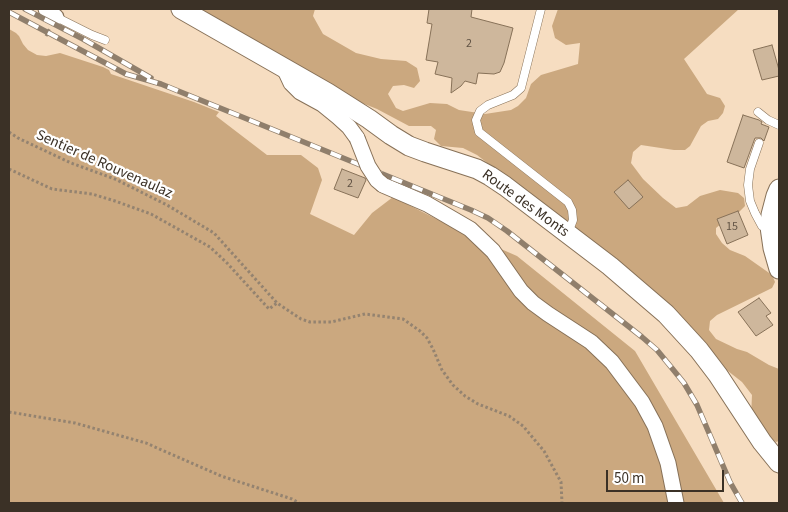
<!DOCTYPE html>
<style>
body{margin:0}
#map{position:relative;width:788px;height:512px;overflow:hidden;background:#f6ddc1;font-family:"Source Sans 3",sans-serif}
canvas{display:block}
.frame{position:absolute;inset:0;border:10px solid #3b3126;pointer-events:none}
.scale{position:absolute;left:606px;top:470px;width:118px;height:22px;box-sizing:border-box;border:2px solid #3b3126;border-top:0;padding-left:6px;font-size:15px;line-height:18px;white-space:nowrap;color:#3b3126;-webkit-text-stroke:4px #fff;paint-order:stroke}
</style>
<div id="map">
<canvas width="788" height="512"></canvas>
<div class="frame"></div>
<div class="scale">50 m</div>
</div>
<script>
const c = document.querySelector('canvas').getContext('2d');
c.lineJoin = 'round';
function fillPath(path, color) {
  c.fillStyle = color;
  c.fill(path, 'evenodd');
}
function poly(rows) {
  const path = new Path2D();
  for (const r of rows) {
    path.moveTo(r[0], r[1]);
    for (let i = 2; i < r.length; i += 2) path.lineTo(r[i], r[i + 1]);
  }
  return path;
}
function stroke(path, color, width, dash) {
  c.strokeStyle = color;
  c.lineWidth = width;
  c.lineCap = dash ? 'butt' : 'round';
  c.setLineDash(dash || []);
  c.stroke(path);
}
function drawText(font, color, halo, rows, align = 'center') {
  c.font = font + ' "Source Sans 3",sans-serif';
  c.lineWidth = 4.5;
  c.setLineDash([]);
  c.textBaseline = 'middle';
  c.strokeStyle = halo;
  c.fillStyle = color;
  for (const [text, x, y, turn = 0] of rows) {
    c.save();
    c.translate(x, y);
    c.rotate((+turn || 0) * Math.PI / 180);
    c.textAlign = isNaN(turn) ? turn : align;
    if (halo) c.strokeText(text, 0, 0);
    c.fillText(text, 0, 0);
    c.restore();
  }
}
fillPath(poly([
 [190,9,315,9,313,16,323,34,356,53,381,59,406,61,417,68,420,81,414,88,404,85,393,86,388,94,396,108,403,111,430,103,447,104,459,110,485,114,511,110,518,106,526,98,531,84,541,75,578,64,580,43,566,45,555,38,552,26,558,9,739,9,684,59,707,94,720,98,725,106,723,113,718,119,708,121,701,126,690,146,685,150,674,150,641,145,633,152,631,163,643,179,663,198,676,208,687,206,700,196,720,190,738,193,744,198,745,206,736,215,728,218,716,228,716,234,722,243,730,250,745,256,772,275,775,282,772,288,717,315,710,321,709,330,716,339,737,349,747,352,769,365,779,369,779,441,776,442,771,439,751,417,752,395,742,382,710,357,490,165,477,155,463,148,441,146,434,139,436,130,431,126,409,126,377,109,357,101],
 [9,29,16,33,19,36,23,44,28,50,37,55,46,56,60,53,103,67,109,70,111,74,194,102,219,112,216,116,267,155,301,155,318,168,322,180,310,214,354,235,372,213,393,197,462,232,517,256,635,351,724,503,9,503]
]), '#cba87f');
const building = poly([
 [429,9,472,9,471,17,513,28,504,63,500,72,494,74,478,73,476,84,465,81,461,86,451,93,452,78,435,74,438,62,426,60,432,24,427,23,429,9],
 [772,45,779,70,779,76,762,80,753,50,772,45],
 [743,115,759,120,762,122,761,124,769,127,764,141,761,138,755,138,744,168,727,162,743,115],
 [342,169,365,178,366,180,358,198,334,189,342,169],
 [628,180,643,197,629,209,614,192,628,180],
 [738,211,748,235,727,244,717,219,738,211],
 [759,298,771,313,766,316,773,325,756,336,738,312,759,298]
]);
fillPath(building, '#ceb79c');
stroke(building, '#877158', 1);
const service = poly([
 [541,9,521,88,513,95,488,105,480,111,476,120,479,132,568,202,572,210,573,220,568,233],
 [56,17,92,35,105,40],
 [758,112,768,120,779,125],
 [759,143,750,169,748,185,750,201,755,213,762,226,770,227]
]);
const minor = poly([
 [46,9,56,17],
 [284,68,291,83,300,92,322,104,338,117,349,127,357,138],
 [383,185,427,204,470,229,493,251,521,291,533,303,548,314,591,342,612,362,642,402,655,426,668,463,676,503]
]);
const tertiary = poly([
 [181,9,328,93,369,119,391,135,409,146,425,152,477,169,490,176,505,186,610,266,666,314,699,350,718,375,762,442,779,463],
 [779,189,776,196,771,215,770,227,773,248,779,269]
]);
stroke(service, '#877158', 9);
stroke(minor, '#877158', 17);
stroke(tertiary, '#877158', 21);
stroke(poly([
 [46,36,50,28],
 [9,132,18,138,71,163,115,179,167,205,214,233,277,303,301,319,310,322,331,322,365,314,403,319,420,331,427,338,433,349,442,370,453,385,465,396,478,404,509,416,523,426,544,451,561,482,562,503],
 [9,169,52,189,92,194,115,201,151,214,210,247,227,263,269,309,277,303],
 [9,412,75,423,146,443,221,476,292,499,299,503]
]), '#948370', 3, [2.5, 2.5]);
stroke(service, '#fff', 8);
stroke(minor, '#fff', 15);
stroke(tertiary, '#fff', 19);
const rail = poly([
 [25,9,83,39,151,78],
 [9,12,126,74,161,84,471,210,488,218,507,231,642,337,657,350,671,367,684,383,697,405,730,482,742,503]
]);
stroke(rail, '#907f6c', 5.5);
stroke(rail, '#fff', 4, [11]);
const minorBridge = poly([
 [357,138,368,166,377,180,383,185]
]);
stroke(minorBridge, '#877158', 17, []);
stroke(minorBridge, '#fff', 15);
drawText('12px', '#605244', null, [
 ["2",469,44],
 ["2",350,184],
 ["15",732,227]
]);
drawText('15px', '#3b3126', '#fff', [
 ["Sentier de Rouvenaulaz",104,165,24],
 ["Route des Monts",525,204,36]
]);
</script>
